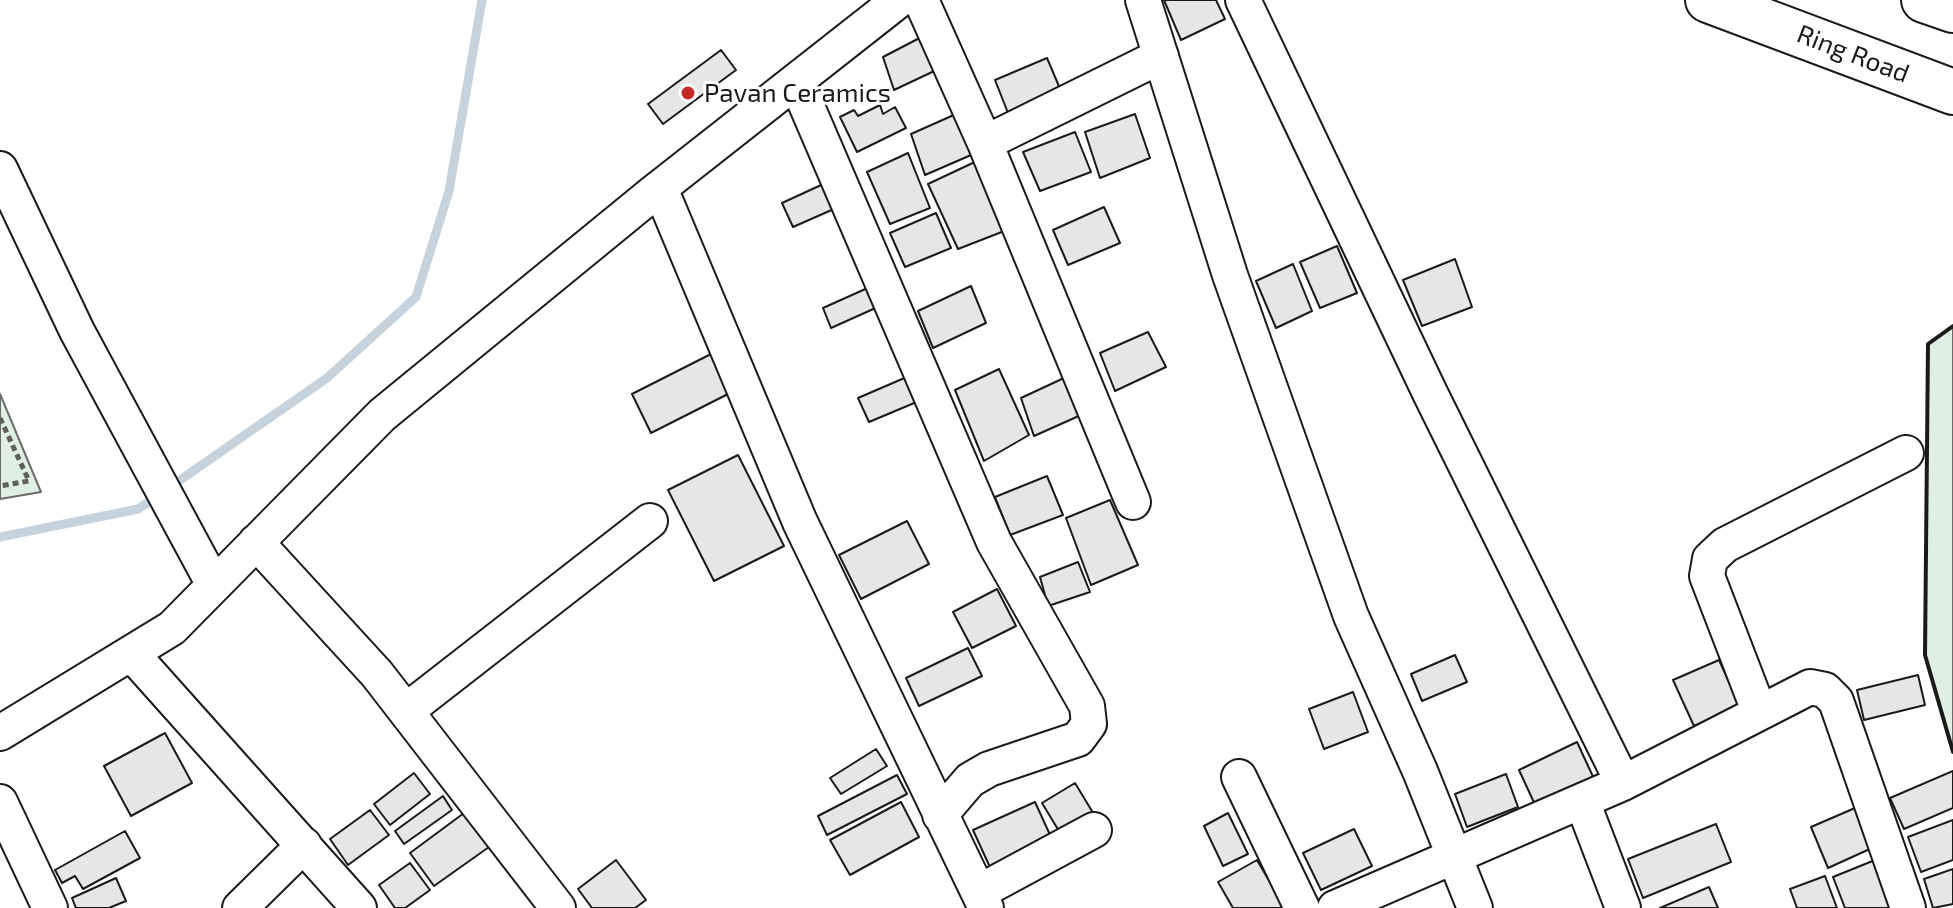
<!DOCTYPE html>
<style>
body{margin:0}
canvas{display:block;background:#fff}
</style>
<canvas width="1953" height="908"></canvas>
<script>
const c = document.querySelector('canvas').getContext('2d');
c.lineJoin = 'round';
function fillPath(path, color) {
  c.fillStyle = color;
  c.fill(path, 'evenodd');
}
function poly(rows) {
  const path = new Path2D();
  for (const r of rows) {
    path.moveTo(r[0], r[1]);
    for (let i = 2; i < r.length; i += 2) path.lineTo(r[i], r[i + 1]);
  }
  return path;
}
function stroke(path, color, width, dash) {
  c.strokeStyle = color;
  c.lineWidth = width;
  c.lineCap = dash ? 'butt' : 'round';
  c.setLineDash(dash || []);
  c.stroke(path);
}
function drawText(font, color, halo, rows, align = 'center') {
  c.font = font + ' "Exo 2",sans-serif';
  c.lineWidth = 6;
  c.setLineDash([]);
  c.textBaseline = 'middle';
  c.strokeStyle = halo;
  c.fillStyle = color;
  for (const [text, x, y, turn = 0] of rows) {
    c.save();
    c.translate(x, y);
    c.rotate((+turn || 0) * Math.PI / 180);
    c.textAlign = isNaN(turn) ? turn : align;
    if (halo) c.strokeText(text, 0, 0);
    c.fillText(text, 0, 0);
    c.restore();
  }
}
const green = poly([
 [1953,326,1953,752,1925,655,1928,344,1953,326],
 [0,394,41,492,0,499,0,394]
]);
fillPath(green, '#e0efe3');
stroke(green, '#6a6a6a', 2);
stroke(poly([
 [170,487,327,378,416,297,449,191,482,0],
 [0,537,138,509,158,496]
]), '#c6d2dc', 9);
const building = poly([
 [1164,0,1216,0,1225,19,1181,40,1164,0],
 [933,31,947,65,894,90,883,57,933,31],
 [721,50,736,70,663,124,648,104,721,50],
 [1047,58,1061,91,1008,113,995,80,1047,58],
 [880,105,883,114,895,107,906,128,857,152,840,117,854,110,858,116,880,105],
 [965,110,978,152,925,175,911,134,965,110],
 [1135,114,1150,158,1100,178,1085,132,1135,114],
 [1075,132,1091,172,1040,191,1023,152,1075,132],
 [908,153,930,208,890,224,867,172,908,153],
 [979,160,1012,228,958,249,928,184,979,160],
 [832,180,843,205,793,227,782,203,832,180],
 [1104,207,1120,243,1068,265,1053,230,1104,207],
 [936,213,951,248,905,267,890,233,936,213],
 [1337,246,1357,293,1320,308,1300,262,1337,246],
 [1455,259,1472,307,1422,326,1403,280,1455,259],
 [1293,264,1312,311,1276,328,1256,281,1293,264],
 [872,286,880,306,831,328,823,308,872,286],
 [971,286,986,323,933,348,918,311,971,286],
 [1148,332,1166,367,1115,391,1100,353,1148,332],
 [711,354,730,393,651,433,632,394,711,354],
 [999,369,1029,435,984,461,955,390,999,369],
 [909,376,919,401,869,422,858,398,909,376],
 [1064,378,1081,415,1034,436,1021,398,1064,378],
 [738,455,784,546,714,581,668,490,738,455],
 [1047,476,1063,515,1010,535,995,497,1047,476],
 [1110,500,1138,565,1091,585,1066,518,1110,500],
 [907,521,929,564,861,599,839,555,907,521],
 [1078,562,1090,592,1048,606,1040,577,1078,562],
 [997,589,1016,626,972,648,953,612,997,589],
 [968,648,982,676,919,706,906,678,968,648],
 [1455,655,1467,682,1422,701,1411,674,1455,655],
 [1719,660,1740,706,1694,726,1673,680,1719,660],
 [1918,675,1925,705,1864,720,1857,690,1918,675],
 [1353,692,1368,732,1324,749,1309,709,1353,692],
 [165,733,192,783,131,816,104,766,165,733],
 [1577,742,1595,781,1537,809,1519,770,1577,742],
 [876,749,887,766,841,794,830,778,876,749],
 [1953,771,1953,808,1904,829,1890,798,1953,771],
 [414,773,430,794,390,825,374,804,414,773],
 [1506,774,1518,807,1467,827,1455,794,1506,774],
 [897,775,907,794,827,835,818,816,897,775],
 [1075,783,1098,821,1065,841,1042,803,1075,783],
 [443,796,452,810,404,844,395,831,443,796],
 [901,802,919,837,850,875,830,840,901,802],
 [1035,802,1056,848,994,876,973,830,1035,802],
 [1855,808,1872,848,1828,868,1811,827,1855,808],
 [370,810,389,835,348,865,330,839,370,810],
 [464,813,489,847,434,886,410,853,464,813],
 [1228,813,1248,854,1223,866,1204,826,1228,813],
 [1953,820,1953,860,1921,872,1908,837,1953,820],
 [1716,824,1731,862,1643,898,1628,859,1716,824],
 [1354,829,1372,866,1321,890,1303,853,1354,829],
 [125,831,140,858,83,889,75,876,62,883,55,870,125,831],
 [616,860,646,900,635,908,592,908,578,889,616,860],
 [1257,860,1285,908,1233,908,1218,882,1257,860],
 [1875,860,1894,908,1845,908,1833,877,1875,860],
 [410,863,430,890,405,908,395,908,379,885,410,863],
 [1953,869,1953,904,1933,908,1924,879,1953,869],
 [1825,876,1837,908,1797,908,1790,889,1825,876],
 [116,878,126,901,109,908,76,908,72,898,116,878],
 [1709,887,1718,908,1660,908,1709,887]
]);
fillPath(building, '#e6e6e6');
stroke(building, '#1a1a1a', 2);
const minor = poly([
 [921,0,985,143,1133,502],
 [1143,0,1230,275,1351,616,1420,771,1475,908],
 [1243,0,1430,393,1623,783,1810,687,1825,690,1836,701,1908,908],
 [796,81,994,542,1087,706,1089,724,1078,739,989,769,970,780,940,815],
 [985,143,1161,56],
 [0,169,77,331,214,585],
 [660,188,800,522,986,908],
 [256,542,377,674,558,908],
 [131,653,359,908],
 [406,711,650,521],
 [1759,711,1707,576,1710,559,1725,545,1906,453],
 [0,733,172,628,382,415,652,194,899,0],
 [1239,777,1302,908],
 [1582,801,1623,908],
 [0,802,50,908],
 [979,892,1094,830],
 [240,908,304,845],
 [1335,908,1623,783]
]);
const major = poly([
 [1708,0,1953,92],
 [1924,0,1953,10]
]);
stroke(minor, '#1a1a1a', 38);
stroke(major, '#1a1a1a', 48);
stroke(poly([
 [0,418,29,481,0,486]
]), '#5f5f5f', 5, [6, 4]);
stroke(minor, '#fff', 34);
stroke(major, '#fff', 44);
stroke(poly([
 [1953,326,1928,344,1925,655,1953,752]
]), '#1a1a1a', 4);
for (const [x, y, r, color] of [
 [688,93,8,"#c62828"]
]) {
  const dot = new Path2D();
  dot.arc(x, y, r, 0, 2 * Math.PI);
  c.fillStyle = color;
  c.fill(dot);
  stroke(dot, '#fff', 3);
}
drawText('26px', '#1a1a1a', '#fff', [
 ["Ring Road",1853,54,21]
]);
drawText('26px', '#1a1a1a', '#fff', [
 ["Pavan Ceramics",704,93]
], 'left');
</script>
